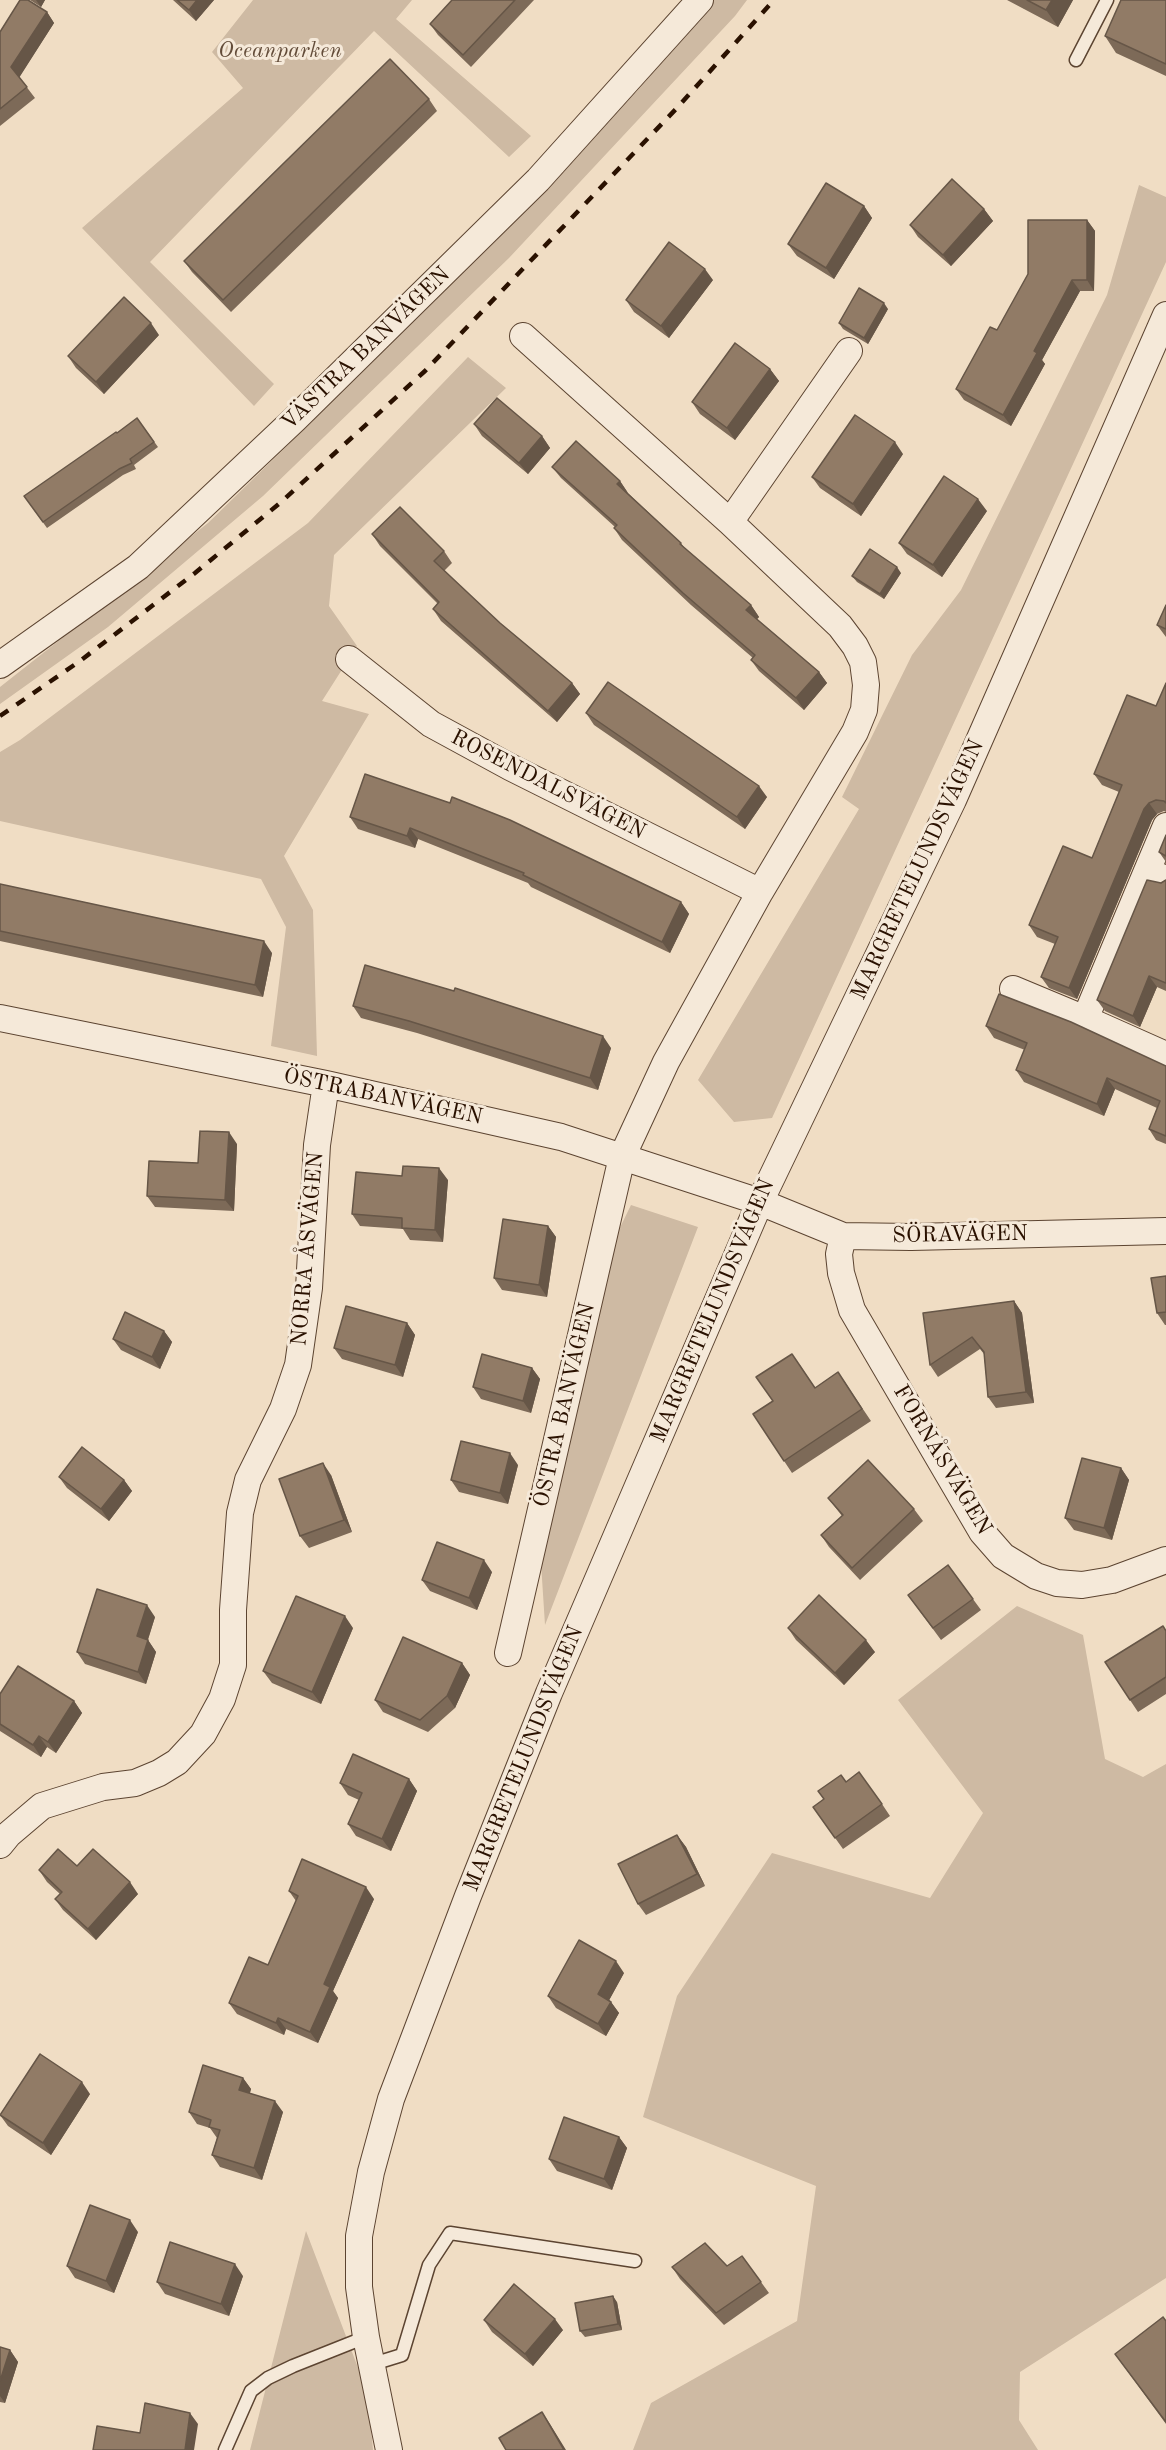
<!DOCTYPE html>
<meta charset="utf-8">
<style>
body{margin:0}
canvas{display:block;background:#f0ddc4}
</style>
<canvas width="1166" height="2450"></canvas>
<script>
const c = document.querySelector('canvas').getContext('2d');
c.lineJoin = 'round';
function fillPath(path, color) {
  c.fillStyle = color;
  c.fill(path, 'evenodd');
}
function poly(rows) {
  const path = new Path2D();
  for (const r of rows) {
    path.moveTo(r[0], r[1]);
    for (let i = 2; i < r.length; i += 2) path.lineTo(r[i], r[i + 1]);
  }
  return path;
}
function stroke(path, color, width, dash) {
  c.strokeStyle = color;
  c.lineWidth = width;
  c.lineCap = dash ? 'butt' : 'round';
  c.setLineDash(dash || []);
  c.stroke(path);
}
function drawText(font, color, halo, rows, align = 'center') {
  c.font = font + ' "Old Standard TT",serif';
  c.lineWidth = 6;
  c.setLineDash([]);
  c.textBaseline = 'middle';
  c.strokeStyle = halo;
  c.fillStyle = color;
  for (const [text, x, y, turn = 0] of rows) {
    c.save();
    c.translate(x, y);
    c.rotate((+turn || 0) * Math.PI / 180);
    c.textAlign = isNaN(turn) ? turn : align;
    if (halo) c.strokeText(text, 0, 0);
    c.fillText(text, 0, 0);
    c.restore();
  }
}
fillPath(poly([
 [253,0,412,0,396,19,531,136,509,157,374,31,150,262,274,384,254,406,82,228,243,88,212,52],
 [714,0,747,0,735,16,509,258,263,496,108,627,0,704,0,687,208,523,290,443,455,279,638,90],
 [1139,185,1166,197,1166,262,772,1118,734,1122,698,1080,859,809,842,797,912,655,961,590,1107,295],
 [468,357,506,388,334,555,329,606,357,646,322,701,369,714,284,856,313,910,317,1056,271,1046,286,927,261,879,0,821,0,752,20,740,308,523],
 [631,1205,698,1227,545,1625,541,1563,609,1250],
 [1017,1606,1083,1635,1105,1759,1143,1777,1166,1764,1166,2278,1020,2372,1019,2420,1038,2450,633,2450,651,2403,797,2321,816,2186,643,2117,677,1996,772,1853,930,1898,983,1813,898,1700],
 [306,2231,368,2394,373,2450,250,2450]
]), '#cebaa3');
const lane = poly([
 [1076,60,1107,0],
 [373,2364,402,2355,429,2265,450,2233,635,2261],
 [225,2450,251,2391,268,2378,293,2366,366,2337]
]);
const street = poly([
 [730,522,849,351],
 [349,659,431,724,510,767,760,892],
 [0,665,138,567,295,419,538,180,700,0],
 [1166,826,1147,871,1166,879],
 [1013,989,1085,1019,1147,871],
 [0,1018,326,1084,561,1137,760,1202,843,1236,911,1237,1166,1231],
 [1085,1019,1166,1055],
 [843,1236,839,1254,841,1273,852,1310,982,1532,1003,1556,1036,1576,1057,1583,1082,1585,1112,1580,1166,1560],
 [508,1653,622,1157,666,1062,760,892,855,732,864,710,866,685,863,662,855,646,840,626,730,522,523,336],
 [0,1845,9,1834,42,1806,103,1787,135,1783,159,1773,177,1762,203,1734,222,1699,233,1665,233,1610,240,1513,248,1480,283,1409,298,1365,309,1288,317,1145,326,1084],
 [389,2450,366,2337,359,2287,359,2236,371,2172,391,2099,468,1896,549,1693,760,1202,953,800,1166,315]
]);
stroke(lane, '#5c4431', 15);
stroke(street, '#5c4431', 28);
stroke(lane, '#f5e9d9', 12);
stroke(street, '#f5e9d9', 26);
stroke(poly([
 [0,716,80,661,195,573,280,503,425,371,676,109,774,0]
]), '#2a1100', 4.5, [10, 10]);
fillPath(poly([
 [30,0,45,0,41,7],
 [173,0,214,0,196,21],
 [452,0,534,0,471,67,438,35,430,24],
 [1007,0,1073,0,1058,27],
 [1166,0,1166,76,1116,53,1105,36],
 [47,12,54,23,19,77,35,98,0,126,0,32],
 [429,99,437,111,231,312,192,272,184,261],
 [864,206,872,218,834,279,797,256,788,244],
 [984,209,993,221,951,266,918,237,910,225],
 [1087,220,1095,231,1094,291,1080,291,1042,360,1045,364,1011,426,964,400,956,389,997,330],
 [713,280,669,338,634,312,626,300],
 [888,309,868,344,843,329,839,323],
 [159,335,104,394,76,368,68,356],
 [770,369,779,381,735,440,700,414,692,402],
 [137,418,158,447,134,465,136,469,123,475,47,528,24,496,117,433],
 [474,424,542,436,550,448,528,474,482,436],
 [903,454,861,516,820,488,812,477],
 [552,467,620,481,628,493,681,543,686,550,751,605,759,617,757,619,819,672,827,683,804,710,759,671,751,660,753,658,691,605,622,540,614,528,615,527,561,478],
 [987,511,942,577,907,554,899,543],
 [372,534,444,551,452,563,444,571,500,623,572,683,580,694,557,722,441,621,433,609,438,604,380,546],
 [901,573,884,599,857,582,852,576],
 [1166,605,1166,637,1157,625],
 [1166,683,1166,812,1164,811,1157,814,1152,820,1077,999,1049,988,1041,977,1055,944,1037,937,1029,925,1092,858,1119,792,1102,785,1094,774,1156,706],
 [586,713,767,797,745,829,594,725],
 [365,774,681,902,689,914,670,953,531,887,528,883,418,839,415,848,358,829,350,817],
 [1166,835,1166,862,1159,852],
 [1166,880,1166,991,1157,987,1140,1027,1105,1011,1097,1000,1161,883],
 [0,884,272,953,263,997,0,941],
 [454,991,611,1048,598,1090,417,1033,361,1018,353,1006],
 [986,1026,1166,1066,1166,1144,1156,1140,1149,1129,1157,1108,1115,1089,1104,1116,1024,1082,1016,1070,1025,1050,994,1038],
 [237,1144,234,1211,155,1207,147,1196,198,1163],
 [448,1180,443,1242,410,1240,403,1229,360,1226,352,1214],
 [548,1226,556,1237,547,1297,502,1290,494,1278],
 [1166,1276,1166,1325,1165,1325,1157,1313],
 [1014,1301,1022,1313,1034,1403,996,1408,988,1397,984,1354,980,1349,938,1377,930,1365],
 [407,1323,415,1335,403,1377,342,1359,334,1348],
 [164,1331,172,1342,160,1369,121,1350,113,1339],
 [800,1365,815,1388,838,1372,871,1421,792,1473,753,1414,773,1401],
 [532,1368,540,1379,531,1413,481,1399,473,1387],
 [518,1465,508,1504,459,1492,451,1480],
 [1121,1468,1129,1480,1112,1540,1074,1530,1065,1518],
 [331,1475,352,1532,309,1548,300,1536],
 [59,1477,124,1480,132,1491,109,1521,67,1488],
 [828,1498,914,1509,923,1521,860,1580,829,1547,821,1535,842,1516],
 [948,1565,981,1610,941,1640,908,1595],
 [492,1572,477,1610,430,1591,422,1580],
 [155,1617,148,1640,156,1652,146,1684,85,1664,77,1652],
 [353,1628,321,1704,272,1683,263,1671],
 [788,1628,875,1652,844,1685,796,1640],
 [1166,1630,1166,1694,1138,1712,1130,1700],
 [462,1663,470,1675,455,1708,428,1732,383,1712,375,1700],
 [0,1694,74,1701,82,1713,56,1753,47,1747,41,1757,0,1731],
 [409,1779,417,1791,391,1851,356,1836,348,1824,359,1800,348,1795,340,1783],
 [846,1782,882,1804,890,1816,843,1849,813,1807],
 [677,1835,686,1847,705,1886,646,1915,638,1904],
 [77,1866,138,1894,96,1940,63,1910,55,1899,60,1894,47,1882,39,1870],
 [289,1891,374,1899,333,1991,338,1998,318,2043,286,2029,284,2035,237,2014,229,2003,268,1965,296,1901],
 [624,1973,609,2000,611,2002,619,2013,606,2036,556,2008,548,1996],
 [243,2078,251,2089,250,2093,283,2112,262,2180,220,2167,212,2155,217,2138,210,2128,197,2124,189,2112],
 [90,2094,51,2155,8,2126,0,2115],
 [619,2137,627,2148,612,2190,557,2171,549,2159],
 [138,2232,114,2293,75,2278,67,2266],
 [742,2256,769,2293,724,2325,680,2279,672,2267,727,2266],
 [243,2276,229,2316,165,2294,157,2282],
 [617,2302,622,2330,585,2337,580,2331],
 [484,2320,563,2330,533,2366,492,2332],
 [1166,2321,1166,2424,1115,2354],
 [0,2347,10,2350,18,2362,5,2403,0,2402]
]), '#7d6a58');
fillPath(poly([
 [36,0,45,0,41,7],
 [197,0,214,0,196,21,189,10],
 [1052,0,1073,0,1058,27,1046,10],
 [47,12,54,23,19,78,11,67],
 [864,206,872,218,834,279,826,268],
 [984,209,993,221,951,266,943,255],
 [1087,220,1095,231,1094,291,1087,280],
 [705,269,713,280,669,338,661,326],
 [1072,280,1080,291,1042,360,1045,364,1011,426,1003,415,1034,351],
 [884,303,888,309,868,344,864,338],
 [151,323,159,335,104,394,96,382],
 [770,369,779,381,735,440,727,428],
 [542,436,550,448,528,474,519,463],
 [895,442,903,454,861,516,853,504],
 [620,481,628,493,617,484],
 [978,499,987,511,942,577,933,565],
 [897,567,901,573,884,599,880,594],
 [751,605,759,617,754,622,746,610],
 [819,672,827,683,804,710,796,698],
 [572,683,580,694,557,722,548,711],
 [759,786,767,797,745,829,737,817],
 [1149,803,1157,814,1152,820,1077,999,1069,988,1144,809],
 [410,828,418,839,415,848,407,836],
 [681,902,689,914,670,953,662,942],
 [264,941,272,953,263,997,255,985],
 [1149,976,1157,987,1140,1027,1133,1016],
 [603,1036,611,1048,598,1090,590,1078],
 [1107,1078,1115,1089,1104,1116,1097,1104],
 [229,1132,237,1144,234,1211,225,1200],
 [439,1168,448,1180,443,1242,435,1230],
 [548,1226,556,1237,547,1297,539,1285],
 [1014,1301,1022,1313,1034,1403,1026,1392],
 [407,1323,415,1335,403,1377,395,1365],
 [164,1331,172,1342,160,1369,152,1357],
 [532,1368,540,1379,531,1413,523,1401],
 [510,1453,518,1465,508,1504,500,1493],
 [323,1463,331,1475,352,1532,344,1520],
 [1121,1468,1129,1480,1112,1540,1104,1528],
 [124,1480,132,1491,109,1521,101,1509],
 [484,1560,492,1572,477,1610,469,1598],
 [147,1605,155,1617,145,1648,137,1636],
 [345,1616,353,1628,321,1704,312,1692],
 [148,1640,156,1652,146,1684,138,1672],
 [866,1640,875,1652,844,1685,835,1673],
 [462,1663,470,1675,455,1708,447,1696],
 [74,1701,82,1713,56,1753,48,1742],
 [39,1736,47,1747,41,1757,33,1745],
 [409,1779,417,1791,391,1851,382,1839],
 [677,1835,686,1847,705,1886,697,1874],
 [130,1882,138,1894,96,1940,88,1929],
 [366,1887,374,1899,333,1991,338,1998,318,2043,310,2032,324,1984],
 [616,1961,624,1973,606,2006,598,1994],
 [611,2002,619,2013,606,2036,598,2024],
 [278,2018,286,2029,284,2035,276,2023],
 [243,2078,251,2089,247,2102,239,2090],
 [82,2082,90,2094,51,2155,43,2143],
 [275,2101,283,2112,262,2180,254,2168],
 [619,2137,627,2148,612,2190,604,2179],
 [130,2220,138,2232,114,2293,106,2281],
 [235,2264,243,2276,229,2316,221,2304],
 [613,2296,617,2302,622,2330,618,2324],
 [555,2319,563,2330,533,2366,525,2354],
 [10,2350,18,2362,5,2403,0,2396,0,2381],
 [542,2412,550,2424,566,2450,564,2450],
 [190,2413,198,2424,194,2450,185,2450]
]), '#665647');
const building = poly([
 [20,0,28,0,47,12,11,67,27,87,0,109,0,32,20,0],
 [177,0,197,0,189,10,177,0],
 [452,0,515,0,463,55,430,24,452,0],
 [1027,0,1052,0,1046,10,1027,0],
 [1121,0,1166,0,1166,64,1105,36,1121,0],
 [390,59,429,99,223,300,184,261,390,59],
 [952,179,984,209,943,255,910,225,952,179],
 [826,183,864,206,826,268,788,244,826,183],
 [1028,220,1087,220,1087,280,1072,280,1034,351,1037,353,1003,415,956,389,990,327,997,330,1028,274,1028,220],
 [669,242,705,269,661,326,626,300,669,242],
 [859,288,884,303,864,338,839,323,859,288],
 [124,297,151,323,96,382,68,356,124,297],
 [735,343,770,369,727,428,692,402,735,343],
 [497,398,542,436,519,463,474,424,497,398],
 [855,415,895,442,853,504,812,477,855,415],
 [137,418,154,442,130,459,132,463,119,469,43,522,24,496,116,432,117,433,137,418],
 [576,441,620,481,617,484,681,543,680,544,751,605,746,610,819,672,796,698,751,660,755,655,683,593,614,528,617,525,552,467,576,441],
 [944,476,978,499,933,565,899,543,944,476],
 [400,507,444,551,434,561,500,623,572,683,548,711,433,609,439,602,372,534,400,507],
 [870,549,897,567,880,594,852,576,870,549],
 [1166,605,1166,629,1157,625,1166,605],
 [608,682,759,786,737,817,586,713,608,682],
 [1166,683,1166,803,1164,801,1156,800,1149,803,1144,809,1069,988,1041,977,1058,937,1029,925,1063,846,1092,858,1122,785,1094,774,1127,695,1156,706,1166,683],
 [365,774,450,803,452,797,510,820,681,902,662,942,523,875,524,873,410,828,407,836,350,817,365,774],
 [1166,835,1166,856,1159,852,1166,835],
 [1147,880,1161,883,1166,880,1166,983,1149,976,1133,1016,1097,1000,1147,880],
 [0,884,264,941,255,985,0,931,0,884],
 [365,965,454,991,455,988,603,1036,590,1078,409,1021,353,1006,365,965],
 [999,994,1071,1022,1166,1066,1166,1136,1149,1129,1160,1101,1107,1078,1097,1104,1016,1070,1027,1043,986,1026,999,994],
 [200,1131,229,1132,225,1200,147,1196,149,1161,198,1163,200,1131],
 [403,1166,439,1168,435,1230,402,1228,402,1218,352,1214,356,1172,402,1176,403,1166],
 [503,1219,548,1226,539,1285,494,1278,503,1219],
 [1166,1276,1166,1312,1157,1313,1151,1278,1166,1276],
 [1014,1301,1026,1392,988,1397,984,1352,972,1337,930,1365,923,1313,1014,1301],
 [346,1306,407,1323,395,1365,334,1348,346,1306],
 [125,1312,164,1331,152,1357,113,1339,125,1312],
 [482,1354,532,1368,523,1401,473,1387,482,1354],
 [792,1354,815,1388,838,1372,862,1409,784,1461,753,1414,773,1401,756,1377,792,1354],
 [461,1441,510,1453,500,1493,451,1480,461,1441],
 [82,1447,124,1480,101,1509,59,1477,82,1447],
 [1082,1458,1121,1468,1104,1528,1065,1518,1082,1458],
 [868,1460,914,1509,852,1568,821,1535,843,1515,828,1498,868,1460],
 [323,1463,344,1520,300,1536,279,1479,323,1463],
 [437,1542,484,1560,469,1598,422,1580,437,1542],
 [948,1565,973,1599,933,1628,908,1595,948,1565],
 [97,1589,147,1605,137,1636,148,1640,138,1672,77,1652,97,1589],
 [819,1595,866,1640,835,1673,788,1628,819,1595],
 [296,1596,345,1616,312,1692,263,1671,296,1596],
 [1163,1626,1166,1631,1166,1677,1130,1700,1105,1662,1163,1626],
 [403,1637,462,1663,447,1696,420,1720,375,1700,403,1637],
 [18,1666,74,1701,48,1742,39,1736,33,1745,0,1724,0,1694,18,1666],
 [353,1754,409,1779,382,1839,348,1824,362,1793,340,1783,353,1754],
 [859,1772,882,1804,835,1838,813,1807,824,1799,818,1791,841,1775,846,1782,859,1772],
 [677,1835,697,1874,638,1904,618,1864,677,1835],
 [58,1849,77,1866,93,1849,130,1882,88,1929,55,1899,62,1892,39,1870,58,1849],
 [302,1859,366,1887,324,1984,330,1987,310,2032,278,2018,276,2023,229,2003,249,1957,268,1965,298,1896,289,1891,302,1859],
 [579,1940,616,1961,598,1994,611,2002,598,2024,548,1996,579,1940],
 [40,2054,82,2082,43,2143,0,2115,40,2054],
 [203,2065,243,2078,239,2090,275,2101,254,2168,212,2155,220,2130,209,2127,211,2120,189,2112,203,2065],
 [564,2117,619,2137,604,2179,549,2159,564,2117],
 [90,2205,130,2220,106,2281,67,2266,90,2205],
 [170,2242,235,2264,221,2304,157,2282,170,2242],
 [705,2243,727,2266,742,2256,761,2282,716,2313,672,2267,705,2243],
 [514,2284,555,2319,525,2354,484,2320,514,2284],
 [613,2296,618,2324,580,2331,575,2303,613,2296],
 [1163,2317,1166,2321,1166,2422,1115,2354,1163,2317],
 [0,2347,10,2350,0,2381,0,2347],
 [145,2403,190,2413,185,2450,93,2450,97,2426,140,2433,145,2403],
 [542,2412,564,2450,506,2450,499,2438,542,2412]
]);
fillPath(building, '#917b66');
stroke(building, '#665647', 1.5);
drawText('italic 22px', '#634c39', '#f5e9d9', [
 ["Oceanparken",280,51]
]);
drawText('22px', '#2a1100', '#f5e9d9', [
 ["VÄSTRA BANVÄGEN",366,349,-44],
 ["ROSENDALSVÄGEN",548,785,27],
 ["MARGRETELUNDSVÄGEN",918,870,-65],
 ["ÖSTRABANVÄGEN",383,1097,12],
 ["SÖRAVÄGEN",960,1235,-1],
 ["NORRA ÅSVÄGEN",308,1249,-85],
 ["MARGRETELUNDSVÄGEN",713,1311,-67],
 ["ÖSTRA BANVÄGEN",565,1405,-77],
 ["FORNÅSVÄGEN",942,1460,59],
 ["MARGRETELUNDSVÄGEN",524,1759,-68]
]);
</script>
